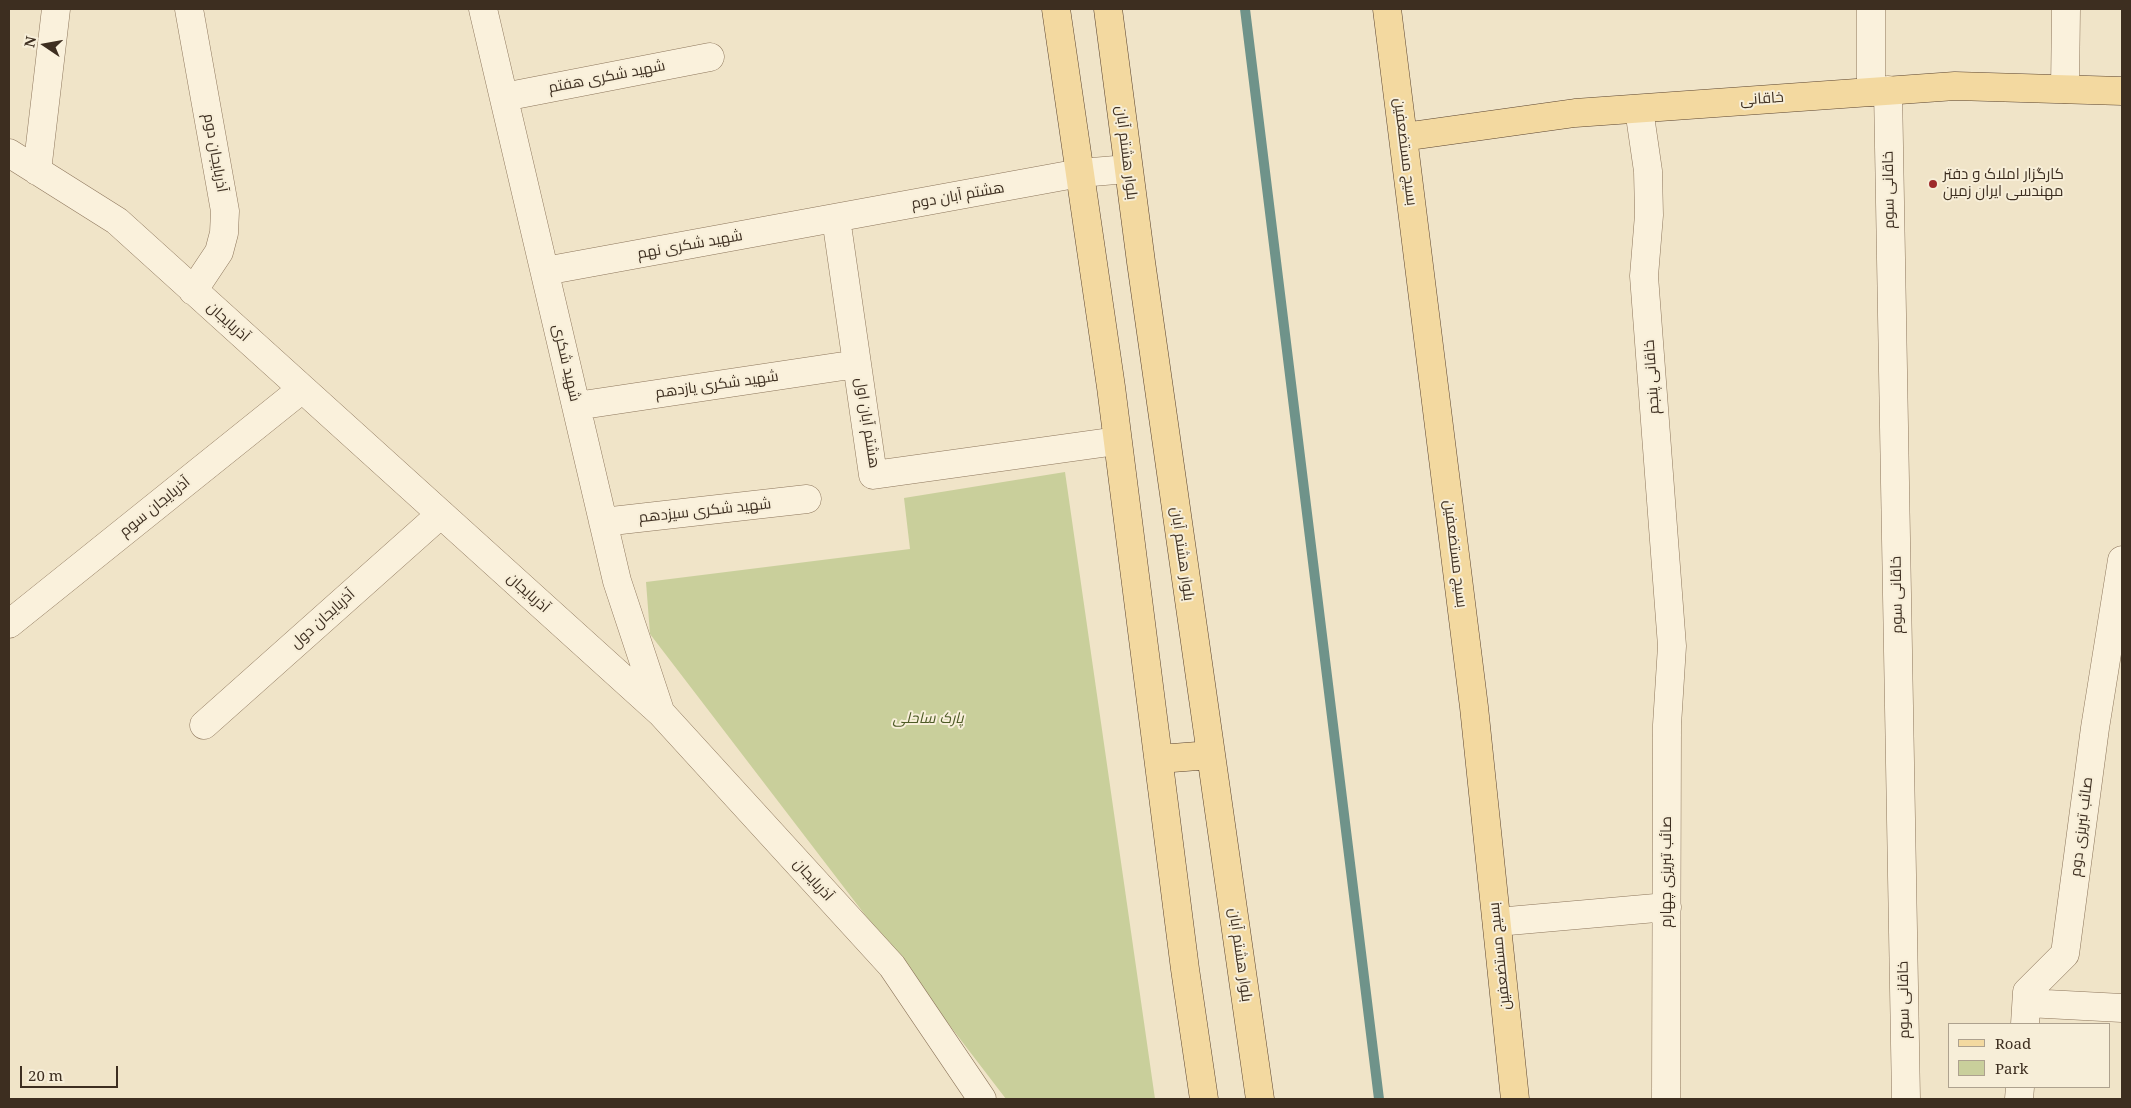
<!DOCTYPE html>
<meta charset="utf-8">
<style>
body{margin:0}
#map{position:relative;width:2131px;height:1108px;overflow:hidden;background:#f0e4c8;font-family:"Noto Serif",serif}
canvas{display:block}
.frame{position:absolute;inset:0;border:10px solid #3d2e20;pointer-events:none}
.legend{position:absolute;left:1948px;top:1023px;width:162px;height:65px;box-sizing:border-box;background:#f7eed8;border:1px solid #ada18e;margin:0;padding:6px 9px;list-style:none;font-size:15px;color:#3d2e20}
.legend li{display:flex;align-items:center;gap:10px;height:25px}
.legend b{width:25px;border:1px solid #ada18e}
.north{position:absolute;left:20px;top:20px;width:50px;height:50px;-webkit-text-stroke:4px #f7eed8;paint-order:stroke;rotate:282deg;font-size:14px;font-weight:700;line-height:20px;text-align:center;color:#3d2e20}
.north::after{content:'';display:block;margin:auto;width:18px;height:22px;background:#3d2e20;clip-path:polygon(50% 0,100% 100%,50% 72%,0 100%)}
.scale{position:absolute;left:20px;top:1066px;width:98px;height:22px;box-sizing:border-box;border:2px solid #3d2e20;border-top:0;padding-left:6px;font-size:15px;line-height:18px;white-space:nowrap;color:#3d2e20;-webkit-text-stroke:4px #f7eed8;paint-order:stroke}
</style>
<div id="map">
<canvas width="2131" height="1108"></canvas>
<div class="frame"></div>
<ul class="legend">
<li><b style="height:6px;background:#f3d9a0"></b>Road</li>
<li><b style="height:14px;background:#c9cf9b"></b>Park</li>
</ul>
<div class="north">N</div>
<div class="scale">20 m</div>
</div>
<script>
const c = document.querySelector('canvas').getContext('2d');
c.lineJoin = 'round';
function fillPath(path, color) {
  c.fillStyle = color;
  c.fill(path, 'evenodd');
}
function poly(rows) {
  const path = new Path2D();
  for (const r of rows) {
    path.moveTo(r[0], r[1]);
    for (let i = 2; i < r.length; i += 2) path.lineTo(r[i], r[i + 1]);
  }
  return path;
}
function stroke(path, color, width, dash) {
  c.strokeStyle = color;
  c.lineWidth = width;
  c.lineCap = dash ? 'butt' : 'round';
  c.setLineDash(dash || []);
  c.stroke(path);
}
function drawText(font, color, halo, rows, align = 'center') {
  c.font = font + ' "Noto Serif",Cairo,serif';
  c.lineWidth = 4;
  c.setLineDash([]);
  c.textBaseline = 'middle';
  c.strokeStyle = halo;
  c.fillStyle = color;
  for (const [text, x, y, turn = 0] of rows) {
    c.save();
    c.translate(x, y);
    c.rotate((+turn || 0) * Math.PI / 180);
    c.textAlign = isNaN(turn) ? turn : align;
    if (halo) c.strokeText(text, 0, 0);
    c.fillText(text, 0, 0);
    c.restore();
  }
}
fillPath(poly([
 [1065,472,1155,1099,1006,1099,650,634,646,582,910,549,904,498]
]), '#c9cf9b');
stroke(poly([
 [1245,9,1379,1099]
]), '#6f938a', 10);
const minor = poly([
 [189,9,225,211,224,233,219,252,193,291],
 [483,9,617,581,660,711],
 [2065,89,2066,9],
 [1888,90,1906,1099],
 [1871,92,1871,9],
 [504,97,710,57],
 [1639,109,1648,171,1649,215,1644,276,1672,646,1667,725,1666,1099],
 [9,153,117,221,661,713,892,966,982,1099],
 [37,171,56,9],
 [836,218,873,475,1117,441],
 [545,271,1080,173,1128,169],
 [576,406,857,364],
 [603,522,807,499],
 [9,624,302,389],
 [204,725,441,514],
 [1497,922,1667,907],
 [2027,1003,2122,1008],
 [2025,1024,2027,992,2065,954,2095,728,2122,560],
 [2019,1099,2020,1087]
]);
const major = poly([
 [1056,9,1111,387,1185,969,1204,1099],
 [1108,9,1141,262,1260,1099],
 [1387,9,1474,707,1515,1099],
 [1403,137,1575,113,1955,86,2122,91],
 [1159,759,1211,755]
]);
stroke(minor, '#8d765c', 29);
stroke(major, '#5b4430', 29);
stroke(minor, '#faf1dc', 28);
stroke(major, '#f3d9a0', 28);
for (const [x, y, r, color] of [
 [1933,184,5,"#9e2a2b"]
]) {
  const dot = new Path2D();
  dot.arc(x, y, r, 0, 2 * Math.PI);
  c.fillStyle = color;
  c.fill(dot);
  stroke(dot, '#f7eed8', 2);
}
drawText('15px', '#3d2e20', '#f7eed8', [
 ["شهید شکری هفتم",607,77,-11],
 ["خاقانی",1762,99,-4],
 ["بسیج مستضعفین",1405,152,83],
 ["آذربایجان دوم",215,153,80],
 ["بلوار هشتم آبان",1126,153,83],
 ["خاقانی سوم",1889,190,-91],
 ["هشتم آبان دوم",958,196,-10],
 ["شهید شکری نهم",690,245,-10],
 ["آذربایجان",228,322,42],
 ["شهید شکری",566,363,77],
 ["خاقانی پنجم",1652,377,-94],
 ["شهید شکری یازدهم",717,385,-8],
 ["هشتم آبان اول",867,423,81],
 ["آذربایجان سوم",155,507,-39],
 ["شهید شکری سیزدهم",705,511,-6],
 ["بلوار هشتم آبان",1182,554,82],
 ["بسیج مستضعفین",1455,554,83],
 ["آذربایجان",528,593,42],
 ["خاقانی سوم",1897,595,-91],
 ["آذربایجان دول",323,619,-42],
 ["صائب تبریزی دوم",2082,827,-83],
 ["صائب تبریزی چهارم",1667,872,-90],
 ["آذربایجان",813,880,48],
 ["بلوار هشتم آبان",1240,955,82],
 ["بسیج مستضعفین",1500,956,-96],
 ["خاقانی سوم",1904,1000,-91]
]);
drawText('15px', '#3d2e20', '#f7eed8', [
 ["کارگزار املاک و دفتر",1943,175],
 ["مهندسی ایران زمین",1943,192]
], 'left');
drawText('italic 15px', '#4d5a26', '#f7eed8', [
 ["پارک ساحلی",928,719]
]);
</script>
